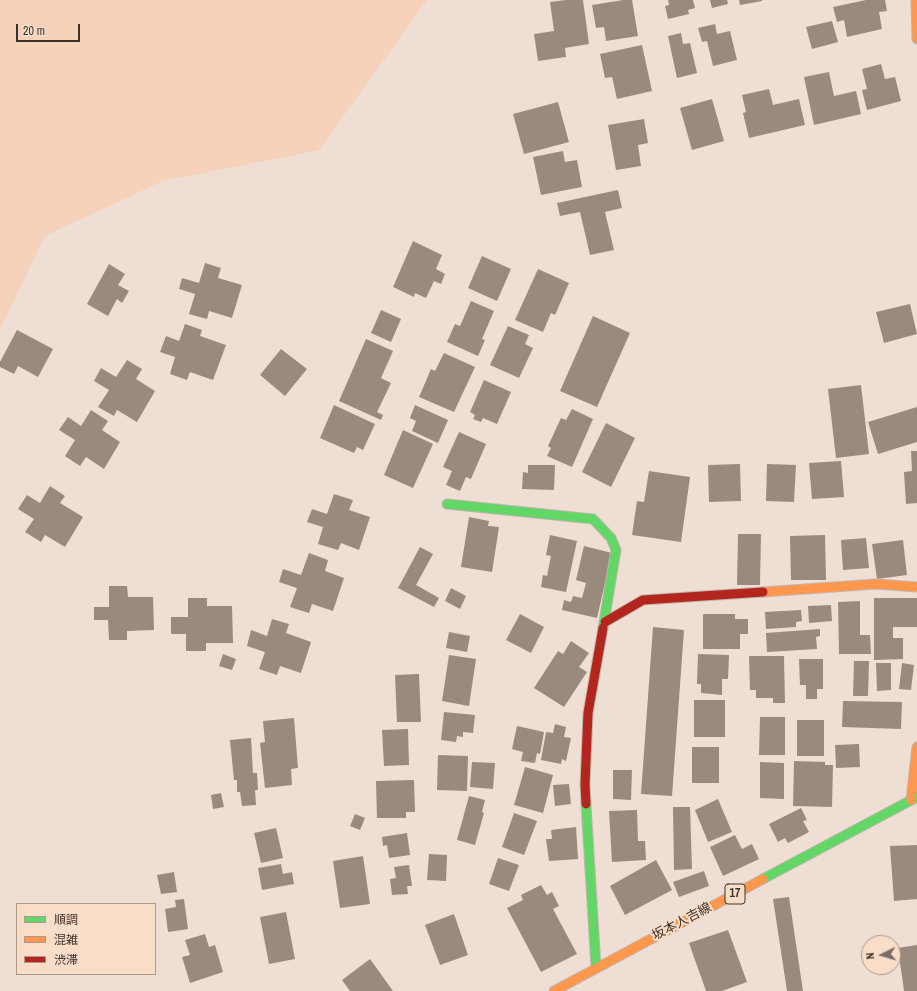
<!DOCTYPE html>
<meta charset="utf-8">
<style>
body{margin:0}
#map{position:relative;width:917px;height:991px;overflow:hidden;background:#eeded4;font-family:"Archivo Narrow","Noto Sans JP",sans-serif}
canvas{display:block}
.legend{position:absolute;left:16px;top:903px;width:140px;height:72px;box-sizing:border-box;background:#f8ddc9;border:1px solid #ad9989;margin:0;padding:5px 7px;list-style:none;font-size:12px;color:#3c322a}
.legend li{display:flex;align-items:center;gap:8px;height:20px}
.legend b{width:20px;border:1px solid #ad9989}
.north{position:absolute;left:861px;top:935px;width:40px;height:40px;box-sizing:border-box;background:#f8ddc9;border:1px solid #ad9989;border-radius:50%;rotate:265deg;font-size:11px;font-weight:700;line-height:16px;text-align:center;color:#3c322a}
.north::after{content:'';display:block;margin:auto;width:14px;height:18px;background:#7a6e66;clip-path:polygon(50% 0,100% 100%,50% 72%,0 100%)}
.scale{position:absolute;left:16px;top:24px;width:64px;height:18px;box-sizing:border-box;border:2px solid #3c322a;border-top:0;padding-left:5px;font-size:12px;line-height:14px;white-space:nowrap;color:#3c322a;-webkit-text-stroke:3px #f8ddc9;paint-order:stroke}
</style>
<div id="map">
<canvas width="917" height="991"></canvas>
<ul class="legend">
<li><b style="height:5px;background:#63d668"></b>順調</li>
<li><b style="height:5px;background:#ff974d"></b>混雑</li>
<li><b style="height:5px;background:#b3261e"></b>渋滞</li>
</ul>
<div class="north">N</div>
<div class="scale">20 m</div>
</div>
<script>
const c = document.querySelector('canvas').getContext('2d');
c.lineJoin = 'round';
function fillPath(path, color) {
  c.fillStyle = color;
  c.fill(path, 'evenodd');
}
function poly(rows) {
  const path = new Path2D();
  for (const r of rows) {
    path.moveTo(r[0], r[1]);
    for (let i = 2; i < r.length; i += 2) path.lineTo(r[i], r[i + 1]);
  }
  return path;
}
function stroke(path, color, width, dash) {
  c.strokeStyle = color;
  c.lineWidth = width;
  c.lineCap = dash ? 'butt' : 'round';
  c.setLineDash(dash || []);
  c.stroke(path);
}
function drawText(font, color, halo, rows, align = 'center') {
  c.font = font + ' "Archivo Narrow","Noto Sans JP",sans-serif';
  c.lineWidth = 4;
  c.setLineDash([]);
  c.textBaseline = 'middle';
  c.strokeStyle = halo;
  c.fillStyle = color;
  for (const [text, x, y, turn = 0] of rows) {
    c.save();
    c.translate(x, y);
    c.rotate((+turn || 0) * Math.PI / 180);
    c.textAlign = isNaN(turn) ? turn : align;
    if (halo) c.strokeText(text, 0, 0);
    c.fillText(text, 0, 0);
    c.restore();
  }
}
fillPath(poly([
 [0,0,427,0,319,150,163,181,45,236,0,329]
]), '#f5d2b9');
fillPath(poly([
 [566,0,583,0,589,44,565,48,566,57,538,61,534,34,554,31,550,2],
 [623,0,632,0,638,36,606,41,604,27,596,28,592,5],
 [668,0,693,0,695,8,688,10,689,14,668,19,665,6,669,5],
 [710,0,727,0,728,4,712,8],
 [739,0,762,0,762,1,740,5],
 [866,0,885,0,887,11,879,12,882,29,847,37,844,20,837,22,833,7],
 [832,21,838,42,812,49,806,27],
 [715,24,717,34,730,31,737,60,713,66,707,41,702,42,698,28],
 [681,33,683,44,690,43,697,73,677,78,668,36],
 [642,45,652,91,617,99,612,77,605,78,600,54],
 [881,64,885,79,895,77,901,101,867,110,862,90,867,89,862,69],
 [829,72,834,96,856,91,861,114,814,125,804,77],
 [769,89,773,105,799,99,805,125,749,138,743,113,746,112,742,95],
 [712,99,724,141,692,150,680,108],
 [558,102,569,142,524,154,513,114],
 [644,119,648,143,638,145,641,166,616,170,608,125],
 [563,151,565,162,577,160,582,187,541,195,533,157],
 [618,190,622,208,605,212,614,250,590,255,580,212,560,216,557,203],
 [413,241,442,255,436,269,445,274,441,284,434,281,426,298,415,293,414,297,393,287],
 [482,256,511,269,497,301,468,288],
 [205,263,221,268,218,278,242,285,232,318,209,311,207,319,189,314,195,294,179,289,182,278,199,283],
 [109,264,125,274,118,285,129,291,122,303,117,299,108,316,87,304],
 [538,269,569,283,555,315,551,313,543,332,515,320],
 [471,301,494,311,482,339,485,340,478,356,447,342,455,324,460,326],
 [910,304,917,334,884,343,876,312],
 [381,310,401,319,391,342,371,333],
 [593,316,630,333,597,407,560,391],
 [185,324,202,330,200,336,226,345,213,380,190,372,187,380,170,374,175,357,160,352,166,336,179,341],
 [508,326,529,335,525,344,533,348,519,378,490,365],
 [17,330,53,349,38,377,18,366,14,374,0,367,0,362],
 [366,339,393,351,381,378,391,383,377,412,383,415,381,420,339,401],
 [281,349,307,369,285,396,260,375],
 [444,353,475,367,454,412,419,397,431,369,435,371],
 [127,360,142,369,136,379,155,391,137,422,117,410,114,416,98,407,109,390,94,381,101,368,116,377],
 [484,380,511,392,497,424,483,418,481,422,473,419,475,415,470,412],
 [861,385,869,454,836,458,828,389],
 [334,405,375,424,363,450,357,447,354,453,320,438],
 [415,405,448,420,438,443,412,431,416,421,410,418],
 [917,407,917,442,878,454,868,422],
 [572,409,593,419,572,467,547,456,551,448,548,446,561,418,566,420],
 [91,410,108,421,102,430,120,442,104,469,86,457,80,466,65,456,75,440,59,430,68,417,81,426],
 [606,423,635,438,611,487,582,472],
 [403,430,433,444,413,488,384,475],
 [459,432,486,444,471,479,466,477,460,491,446,485,452,471,443,467],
 [911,451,917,451,917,503,906,504,904,472,912,471],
 [841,461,844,497,812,499,809,463],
 [740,464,741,501,709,502,708,465],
 [767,464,796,465,794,502,766,501],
 [528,465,555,465,554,490,522,489,523,472,528,473],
 [649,471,690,477,681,542,632,535,637,501,644,502],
 [50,486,65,496,60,503,83,517,65,547,45,535,41,542,25,532,34,519,18,509,27,495,40,503],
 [334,494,353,500,349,510,370,517,359,550,341,543,338,550,318,544,323,527,307,522,312,509,327,514],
 [469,517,489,521,488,526,499,527,492,572,461,567],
 [738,534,761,534,760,585,737,585],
 [550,535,577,541,566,592,541,587,543,575,547,576,551,556,546,555],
 [825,535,826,580,791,580,790,536],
 [866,538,869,568,843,570,841,540],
 [903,540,907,575,877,579,872,544],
 [584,546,612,553,597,618,562,610,564,600,571,602,573,596,582,598,586,583,576,580],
 [420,547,433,554,416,585,439,598,434,607,398,588],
 [309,553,328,560,325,571,344,578,333,611,312,604,309,613,290,607,297,588,279,582,283,569,301,575],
 [109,586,127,586,128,597,153,597,154,630,127,631,127,640,109,640,108,620,94,620,94,607,109,607],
 [451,588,466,596,460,609,445,601],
 [188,598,207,598,207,606,232,606,233,643,206,643,206,651,186,651,186,634,171,634,171,617,188,617],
 [874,598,917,598,917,627,893,627,893,638,903,638,903,659,874,660],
 [860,601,860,635,870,635,871,654,839,654,838,602],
 [831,605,832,621,809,623,808,606],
 [801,610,802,621,796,622,796,627,766,629,765,612],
 [520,614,544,627,531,653,506,640],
 [703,614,735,614,735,619,748,619,748,634,740,634,740,649,703,649],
 [272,619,289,624,286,633,311,642,301,673,280,666,277,675,259,669,265,652,247,646,251,630,267,636],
 [653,627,684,630,672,796,641,794],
 [820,629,820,636,816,637,817,649,767,652,766,633],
 [449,632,470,636,467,652,446,648],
 [571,641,589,653,579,667,587,672,564,707,534,688,558,651,563,654],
 [223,654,236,659,232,670,219,666],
 [698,654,729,655,728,679,722,679,722,695,701,693,701,684,697,684],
 [449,655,476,659,469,706,442,701],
 [749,656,784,656,785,703,773,703,773,698,756,698,756,690,750,690],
 [799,659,823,659,823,689,817,689,817,699,806,699,806,685,800,685],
 [854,661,869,661,868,696,853,696],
 [876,663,891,663,891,690,877,691],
 [902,663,914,665,911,690,899,689],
 [419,674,421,722,397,722,395,675],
 [694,700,725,700,725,737,694,737],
 [843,701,902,702,901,729,842,727],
 [444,712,475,715,473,733,463,732,463,737,457,736,456,742,441,740],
 [760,717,785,717,785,755,759,755],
 [294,718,298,768,291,769,292,785,265,788,260,743,265,742,263,721],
 [797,720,824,720,824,756,797,756],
 [555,724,566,727,564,737,571,738,566,761,562,759,561,764,541,760,546,732,553,733],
 [517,726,544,732,540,754,537,753,535,763,521,761,523,752,512,749],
 [408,729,409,765,384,766,382,730],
 [251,738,253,773,257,773,258,790,255,790,256,805,242,806,240,792,237,792,237,780,234,780,230,740],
 [859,744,860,767,836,768,835,745],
 [692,747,719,747,719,783,692,783],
 [438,755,468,756,467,791,437,790],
 [794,761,825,762,825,765,833,765,832,807,793,806],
 [472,762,495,763,493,789,470,787],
 [760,762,784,763,784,799,760,798],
 [525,767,553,775,543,813,514,805],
 [613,770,632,770,631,800,613,799],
 [414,780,415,812,406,812,406,818,377,818,376,781],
 [569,784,571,804,555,806,553,785],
 [221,793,224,807,213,809,211,795],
 [469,796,485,800,482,812,484,813,475,845,457,840],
 [718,799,732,832,708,842,695,810],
 [673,807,690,807,692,869,674,870],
 [801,808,807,820,803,821,809,832,788,843,785,838,778,842,769,824],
 [637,810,638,841,645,841,646,860,612,862,609,811],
 [514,813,537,821,524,855,502,847],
 [355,814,365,818,360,830,350,826],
 [576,827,578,859,549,861,546,839,552,839,551,830],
 [276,828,283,858,261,863,254,833],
 [407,833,410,855,389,858,387,845,383,846,382,837],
 [735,835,742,849,752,844,759,859,723,876,710,847],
 [917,845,917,899,894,901,890,846],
 [429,854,447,855,446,881,427,880],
 [363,856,370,904,340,908,333,861],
 [498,858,519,865,509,891,489,884],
 [656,860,672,890,625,915,610,886],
 [281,864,283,874,292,872,294,884,262,890,258,868],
 [409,865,412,886,407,886,408,894,392,895,390,879,396,878,394,867],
 [704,871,709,886,679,897,673,882],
 [174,872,177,892,161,894,157,875],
 [541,885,547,895,552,892,559,906,553,909,577,954,541,972,507,908,523,900,521,895],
 [789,897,803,991,787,991,773,899],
 [184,899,188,929,168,932,165,909,176,907,175,900],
 [286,912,295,959,269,964,260,917],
 [454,914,468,955,440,965,425,925],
 [728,930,747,982,722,991,706,991,689,943],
 [205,934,209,947,215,945,223,972,190,983,182,957,190,955,185,940],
 [917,945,917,991,904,991,898,948],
 [370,959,393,991,350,991,342,980]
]), '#9a8a7e');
const fast = poly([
 [447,504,593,519,611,538,616,550,603,628],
 [586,804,596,967],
 [763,879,917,797]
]);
const slow = poly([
 [916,0,917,39],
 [763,592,876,584,917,587],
 [911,800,917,747],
 [554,991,763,879]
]);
const jam = poly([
 [605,622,643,600,763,592],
 [586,804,585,784,588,713,603,628]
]);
stroke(fast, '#c1b5ac', 11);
stroke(slow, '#c1b5ac', 11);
stroke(jam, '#c1b5ac', 11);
stroke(fast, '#63d668', 9);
stroke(slow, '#ff974d', 9);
stroke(jam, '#b3261e', 9);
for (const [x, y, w] of [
 [735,894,20]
]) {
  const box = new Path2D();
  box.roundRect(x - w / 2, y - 10, w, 20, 3);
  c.fillStyle = '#f8ddc9';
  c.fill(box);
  stroke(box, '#3c322a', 1);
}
drawText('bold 12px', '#3c322a', null, [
 ["17",735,894]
]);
drawText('13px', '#3c322a', '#f8ddc9', [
 ["坂本人吉線",682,922,-28]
]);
</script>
